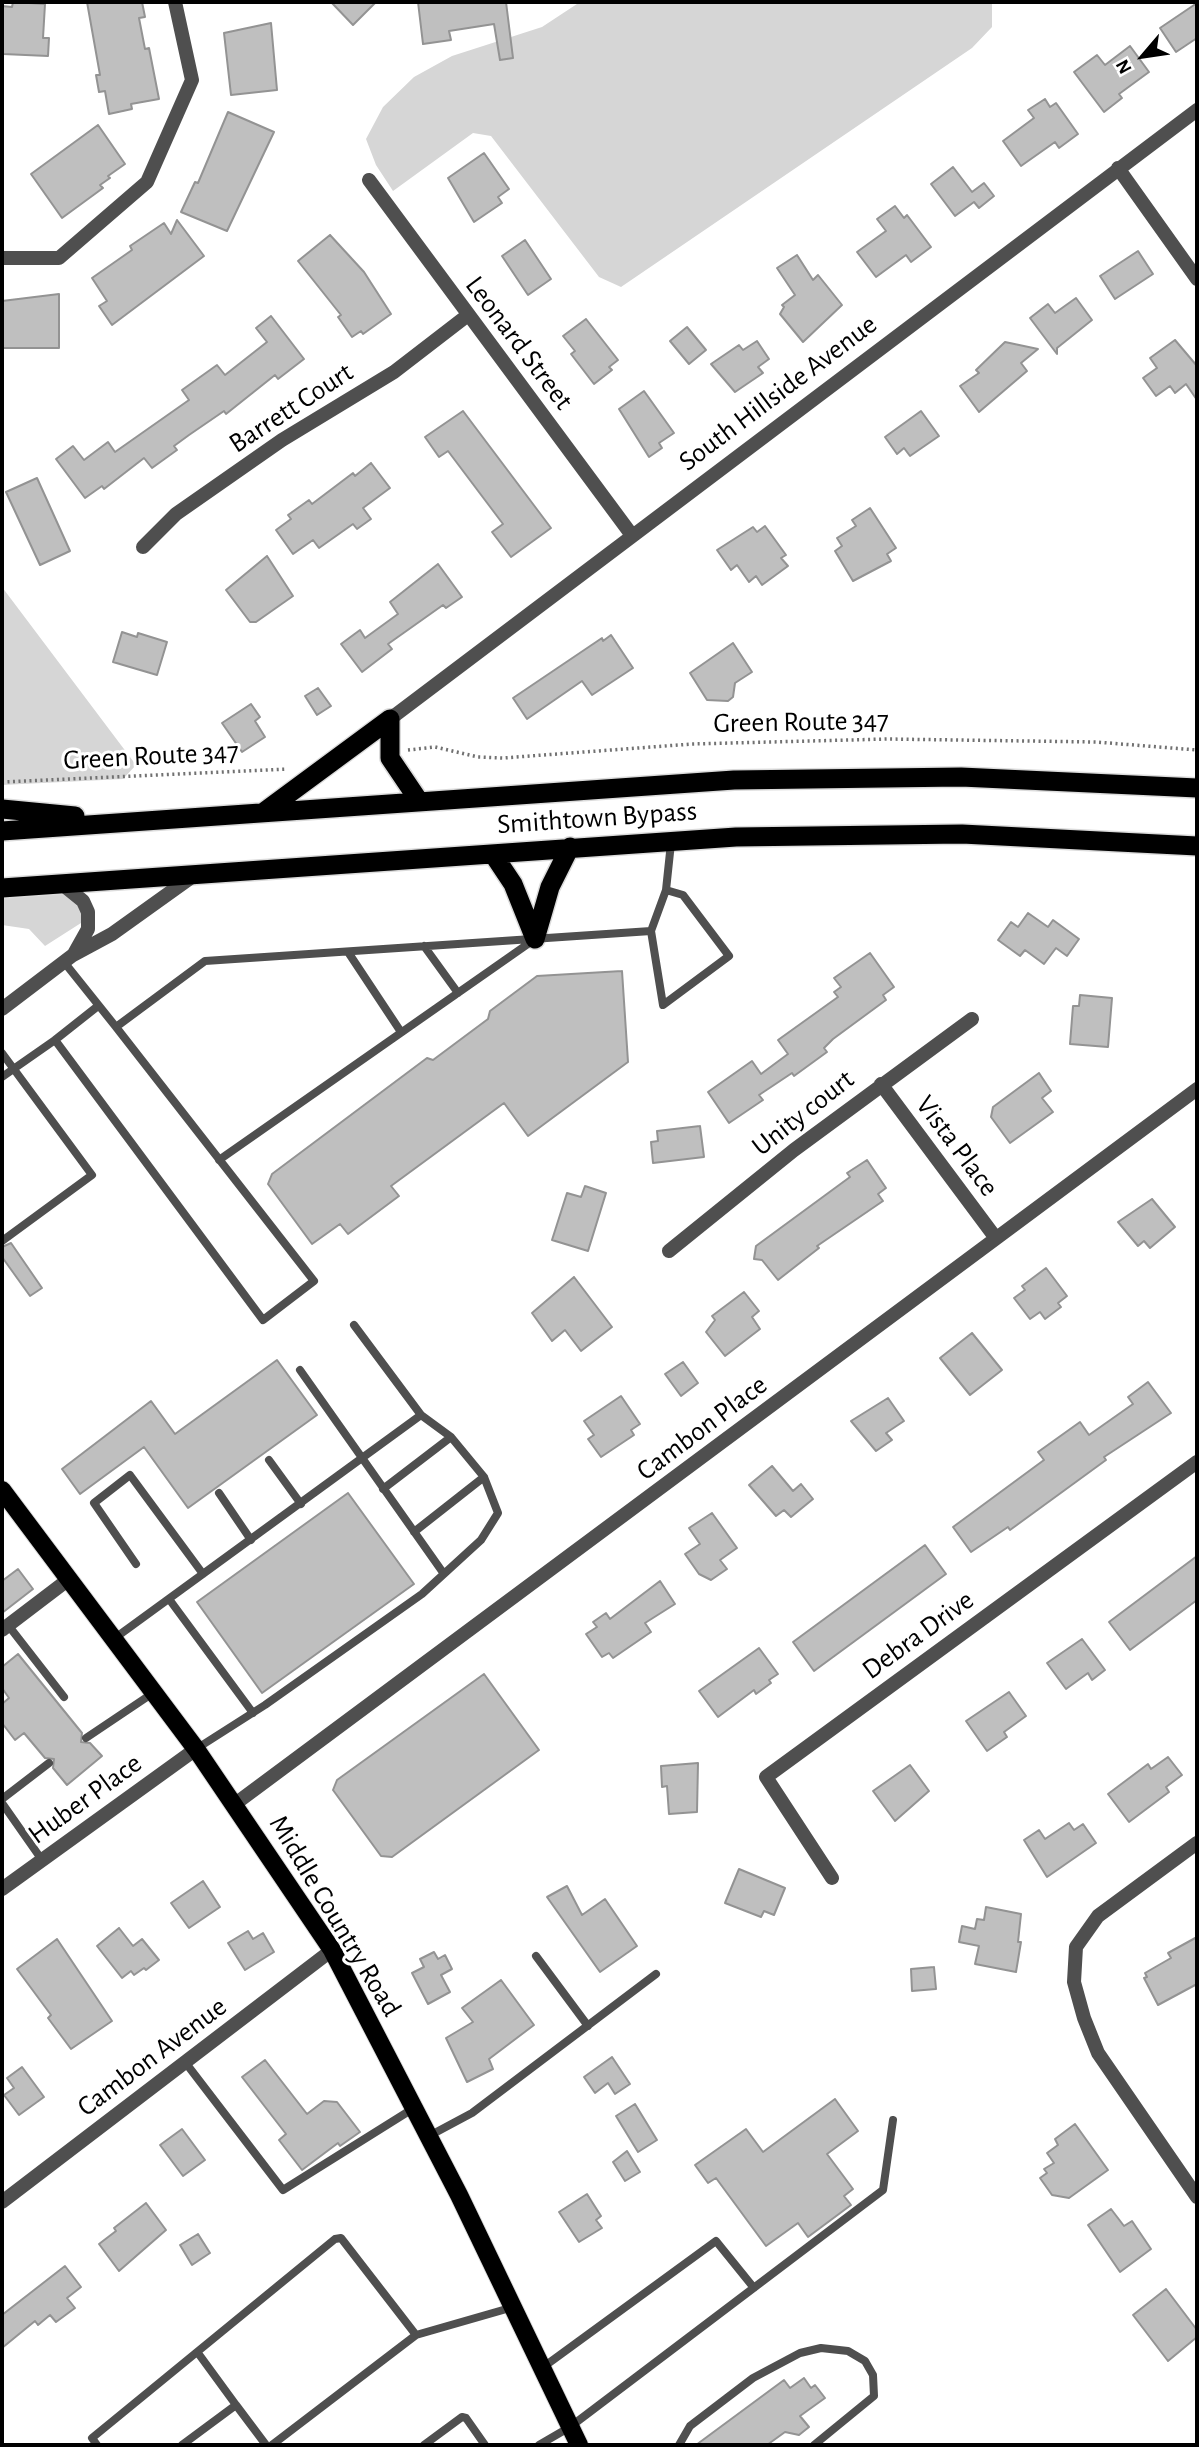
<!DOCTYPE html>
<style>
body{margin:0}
#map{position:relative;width:1199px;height:2447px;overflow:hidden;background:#fff;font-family:"Alegreya Sans",sans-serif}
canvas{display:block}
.frame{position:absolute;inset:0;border:4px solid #000;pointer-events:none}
.north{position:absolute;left:1108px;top:21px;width:70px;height:70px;-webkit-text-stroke:5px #fff;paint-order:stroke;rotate:241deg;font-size:19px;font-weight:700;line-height:28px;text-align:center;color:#000}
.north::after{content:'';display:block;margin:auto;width:24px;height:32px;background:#000;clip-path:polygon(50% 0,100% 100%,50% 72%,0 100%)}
</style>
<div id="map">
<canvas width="1199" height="2447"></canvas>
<div class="frame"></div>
<div class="north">N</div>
</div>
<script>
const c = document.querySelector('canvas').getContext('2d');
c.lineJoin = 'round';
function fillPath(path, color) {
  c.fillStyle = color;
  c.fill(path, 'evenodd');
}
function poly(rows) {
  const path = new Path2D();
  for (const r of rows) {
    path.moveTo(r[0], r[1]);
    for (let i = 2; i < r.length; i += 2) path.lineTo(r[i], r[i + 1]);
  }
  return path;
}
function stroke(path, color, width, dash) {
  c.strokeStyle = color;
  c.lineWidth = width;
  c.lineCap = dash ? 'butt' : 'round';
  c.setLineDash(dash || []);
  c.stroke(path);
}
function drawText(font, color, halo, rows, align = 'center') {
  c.font = font + ' "Alegreya Sans",sans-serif';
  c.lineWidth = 6;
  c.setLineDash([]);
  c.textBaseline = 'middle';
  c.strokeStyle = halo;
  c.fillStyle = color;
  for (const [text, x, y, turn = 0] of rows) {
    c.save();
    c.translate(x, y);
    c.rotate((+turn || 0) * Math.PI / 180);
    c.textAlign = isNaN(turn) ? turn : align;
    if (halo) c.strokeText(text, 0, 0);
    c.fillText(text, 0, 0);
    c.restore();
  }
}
fillPath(poly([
 [580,2,992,2,992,27,972,48,621,287,599,277,491,136,473,133,393,191,376,165,366,139,383,107,414,77,452,56,542,27],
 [2,587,136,765,123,779,2,785],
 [68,892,84,907,81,923,45,946,29,929,2,925,2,897]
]), '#d6d6d6');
const building = poly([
 [13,2,45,4,43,38,49,38,48,56,3,54,2,6,12,7,13,2],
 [87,2,142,2,145,17,139,18,145,49,149,48,159,99,131,104,132,109,109,114,105,91,99,92,96,75,100,75,87,2],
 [331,2,376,2,353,25,331,2],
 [418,2,506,2,513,58,500,60,494,24,449,31,451,40,423,44,418,2],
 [1197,3,1197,38,1176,52,1160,28,1197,3],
 [271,23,277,90,231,95,224,33,271,23],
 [1130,46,1149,72,1119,94,1122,98,1104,112,1074,72,1097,55,1105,65,1130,46],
 [1045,99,1050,107,1056,103,1078,134,1059,148,1055,142,1021,166,1003,141,1034,118,1028,110,1045,99],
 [228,112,274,132,227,231,181,212,195,182,198,183,228,112],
 [98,125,125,164,108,176,110,178,100,185,103,188,62,218,31,174,98,125],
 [484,153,509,189,498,197,502,203,474,222,448,178,484,153],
 [953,167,972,192,984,183,994,196,979,208,974,202,955,216,931,184,953,167],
 [895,206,904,218,907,215,931,247,911,262,906,255,876,277,857,252,886,231,877,219,895,206],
 [177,220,204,256,112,325,99,306,107,301,92,278,132,250,130,246,164,223,171,234,177,220],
 [330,235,364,272,391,314,363,334,361,331,352,337,338,317,341,315,298,261,330,235],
 [525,240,551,279,528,295,502,256,525,240],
 [1138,251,1153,274,1115,299,1100,276,1138,251],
 [797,255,813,280,818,275,842,305,803,342,780,314,784,307,782,305,795,295,777,268,797,255],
 [59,294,59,348,2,348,2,301,59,294],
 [1076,298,1092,320,1057,348,1057,354,1030,318,1048,304,1055,313,1076,298],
 [271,316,304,359,278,379,275,375,226,414,224,411,189,435,174,446,177,450,152,468,144,458,104,489,102,486,85,498,56,459,73,446,84,460,108,442,115,452,189,400,182,390,217,365,225,375,267,342,256,328,271,316],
 [586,319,618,360,609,367,612,370,594,384,571,354,575,351,563,336,586,319],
 [687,327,706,350,689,364,670,341,687,327],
 [1175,340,1197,366,1197,400,1186,384,1175,393,1170,386,1156,396,1143,378,1157,368,1150,358,1175,340],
 [757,341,769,359,758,367,763,373,735,392,711,364,739,345,743,350,757,341],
 [1005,342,1038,349,1021,363,1027,371,979,412,960,386,979,373,976,370,1005,342],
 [644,391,674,433,659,443,662,448,649,457,619,409,644,391],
 [463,411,551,528,511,557,492,532,503,524,448,451,439,457,425,437,463,411],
 [921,411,939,436,910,456,904,448,897,454,885,437,921,411],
 [371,463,390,488,363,508,371,519,357,529,353,524,319,548,313,540,293,554,276,530,291,519,288,515,309,500,312,504,353,473,355,476,371,463],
 [37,478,70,551,40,565,6,492,37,478],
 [870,508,896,548,887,554,891,561,853,581,835,551,842,546,837,538,856,526,852,520,870,508],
 [765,526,786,555,781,558,788,566,762,585,756,576,749,582,737,565,731,570,717,550,753,527,757,532,765,526],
 [267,556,293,596,256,622,250,622,226,590,267,556],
 [438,564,462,597,446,608,443,605,388,644,392,649,362,672,341,644,360,630,365,638,398,614,390,602,438,564],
 [122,632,137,637,138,633,167,642,157,675,113,662,122,632],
 [611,635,633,668,592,695,582,681,527,719,513,698,602,638,603,641,611,635],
 [733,643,752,672,735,683,733,697,728,701,707,700,690,673,733,643],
 [318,688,331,706,317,715,305,696,318,688],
 [251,704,260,717,255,721,265,737,242,752,222,723,251,704],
 [1028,913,1048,927,1053,920,1079,939,1067,956,1056,948,1044,964,1025,950,1020,956,998,940,1011,922,1018,927,1028,913],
 [870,953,894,987,883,995,886,1000,833,1039,824,1048,827,1052,794,1076,792,1073,759,1095,763,1100,729,1123,708,1092,752,1061,761,1074,788,1054,778,1040,838,997,834,992,841,987,834,978,870,953],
 [622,971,628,1062,528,1136,504,1103,391,1186,399,1196,348,1234,340,1224,312,1244,268,1184,272,1174,427,1058,433,1060,488,1019,490,1011,537,976,622,971],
 [1080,995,1112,998,1108,1047,1070,1044,1073,1006,1079,1006,1080,995],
 [1039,1073,1051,1091,1042,1098,1053,1112,1010,1143,991,1117,993,1107,1039,1073],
 [700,1126,704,1157,653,1163,651,1142,658,1141,657,1131,700,1126],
 [867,1160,886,1188,878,1194,883,1201,817,1246,819,1248,778,1280,762,1260,754,1259,756,1246,850,1177,847,1173,867,1160],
 [585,1186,606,1193,588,1251,552,1240,567,1193,581,1197,585,1186],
 [1152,1199,1175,1227,1150,1248,1144,1241,1138,1246,1118,1222,1152,1199],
 [11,1243,42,1288,30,1296,2,1257,2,1247,11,1243],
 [1046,1268,1067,1296,1058,1303,1061,1307,1045,1319,1040,1312,1030,1319,1014,1298,1025,1290,1022,1286,1046,1268],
 [574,1277,612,1327,581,1351,565,1330,552,1341,532,1313,574,1277],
 [744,1292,759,1311,752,1317,760,1329,725,1356,706,1332,715,1320,712,1316,744,1292],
 [972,1333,1002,1370,970,1395,940,1358,972,1333],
 [277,1360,317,1415,188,1508,144,1447,80,1494,62,1469,151,1401,175,1434,277,1360],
 [683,1362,698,1383,681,1396,665,1374,683,1362],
 [1148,1382,1171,1413,1104,1457,1106,1460,1010,1530,1008,1527,971,1552,953,1527,1044,1460,1038,1452,1080,1422,1089,1435,1133,1404,1128,1397,1148,1382],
 [621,1396,640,1424,631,1430,634,1435,601,1457,588,1439,594,1435,584,1421,621,1396],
 [888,1398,904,1421,886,1433,892,1440,876,1451,851,1421,888,1398],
 [772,1466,793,1491,801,1484,813,1499,791,1517,784,1510,776,1516,749,1485,772,1466],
 [348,1493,414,1584,262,1693,197,1602,348,1493],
 [712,1513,737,1548,720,1560,727,1569,711,1580,699,1574,685,1554,700,1544,689,1528,712,1513],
 [925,1545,946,1574,814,1671,793,1642,925,1545],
 [1197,1556,1197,1600,1130,1650,1109,1622,1197,1556],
 [18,1569,33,1589,2,1613,2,1581,18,1569],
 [660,1581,675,1604,645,1623,651,1632,613,1658,609,1653,602,1657,586,1634,597,1627,593,1622,606,1613,610,1619,660,1581],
 [1082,1639,1105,1670,1092,1680,1088,1673,1066,1689,1047,1663,1082,1639],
 [759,1648,778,1674,769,1680,771,1683,756,1694,754,1690,718,1717,699,1691,759,1648],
 [18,1654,82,1733,81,1742,90,1743,102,1756,67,1785,53,1768,54,1759,45,1758,24,1733,15,1740,2,1723,2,1704,9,1698,2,1688,2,1667,18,1654],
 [484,1674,539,1750,392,1857,381,1856,333,1790,337,1780,484,1674],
 [1009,1692,1026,1716,1004,1732,1007,1737,987,1751,966,1721,1009,1692],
 [1168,1757,1182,1775,1166,1787,1169,1792,1129,1822,1108,1794,1148,1764,1151,1769,1168,1757],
 [698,1763,697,1812,669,1814,667,1786,662,1787,661,1766,698,1763],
 [910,1765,929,1791,895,1821,873,1791,910,1765],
 [1069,1823,1074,1830,1083,1824,1096,1843,1047,1877,1024,1840,1039,1830,1045,1839,1069,1823],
 [739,1869,785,1888,774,1915,764,1911,761,1917,725,1903,739,1869],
 [203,1881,220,1907,189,1928,171,1903,203,1881],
 [567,1886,582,1915,605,1899,637,1946,600,1972,547,1897,567,1886],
 [986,1907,1021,1914,1018,1942,1021,1942,1016,1972,975,1964,979,1946,959,1942,962,1926,975,1929,977,1919,984,1920,986,1907],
 [119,1928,133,1946,142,1939,159,1960,146,1970,144,1968,134,1975,131,1971,122,1978,97,1946,119,1928],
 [248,1931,253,1939,263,1933,274,1952,245,1970,228,1943,248,1931],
 [1197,1937,1197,1984,1158,2005,1144,1978,1147,1977,1145,1973,1171,1958,1168,1953,1197,1937],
 [57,1939,112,2021,71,2049,48,2018,51,2015,17,1969,57,1939],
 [434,1952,438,1959,445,1955,452,1969,441,1975,450,1992,428,2004,412,1973,424,1967,420,1959,434,1952],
 [934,1967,936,1989,912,1991,911,1969,934,1967],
 [501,1980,534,2025,489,2059,493,2069,467,2082,446,2038,473,2022,462,2008,501,1980],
 [612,2057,630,2084,615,2094,608,2083,595,2093,584,2077,612,2057],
 [265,2060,307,2114,324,2101,337,2102,360,2132,340,2146,338,2143,302,2170,279,2140,286,2134,242,2077,265,2060],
 [22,2067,44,2097,19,2115,4,2095,14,2088,7,2078,22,2067],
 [835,2099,858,2131,827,2154,853,2189,844,2196,851,2205,808,2237,798,2223,766,2246,716,2178,708,2183,695,2165,746,2129,763,2152,835,2099],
 [635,2104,657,2140,638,2152,616,2116,635,2104],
 [1075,2124,1108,2170,1069,2198,1052,2195,1040,2178,1047,2173,1044,2169,1054,2163,1047,2153,1058,2145,1055,2139,1075,2124],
 [182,2129,205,2160,183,2176,160,2145,182,2129],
 [627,2151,640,2172,625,2181,613,2162,627,2151],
 [587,2194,601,2216,596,2220,602,2228,579,2242,559,2212,587,2194],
 [146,2203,166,2230,119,2271,99,2244,116,2231,114,2228,146,2203],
 [1111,2209,1124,2226,1132,2221,1151,2249,1120,2272,1088,2225,1111,2209],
 [198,2234,210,2253,192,2265,180,2245,198,2234],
 [65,2266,81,2287,67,2298,75,2308,56,2322,50,2315,38,2325,35,2321,2,2348,2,2315,65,2266],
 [1166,2289,1197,2330,1197,2337,1168,2361,1133,2315,1166,2289],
 [804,2378,811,2388,815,2385,825,2398,800,2416,809,2427,799,2435,785,2432,767,2445,696,2445,784,2380,790,2388,804,2378]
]);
fillPath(building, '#bfbfbf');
stroke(building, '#939393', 2);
const primary = poly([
 [2,1490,196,1749,332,1950,459,2195,579,2445]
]);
const trunk = poly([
 [390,719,390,758,419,801],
 [2,809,75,816],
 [264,812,390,719],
 [2,831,734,780,961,777,1197,788],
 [493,854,513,884,535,939],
 [2,888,736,837,962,834,1197,846],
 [535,939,550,887,570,847]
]);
stroke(primary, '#dbdbdb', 20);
stroke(trunk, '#dbdbdb', 22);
stroke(poly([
 [408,750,435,747,478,757,503,758,692,744,888,739,1096,742,1197,750],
 [2,782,287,769]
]), '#717171', 3.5, [2, 3.5]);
stroke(poly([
 [651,931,663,1005,729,956,683,895,666,890],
 [424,946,458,993],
 [348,952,401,1032],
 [64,962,116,1027,205,961,651,931,666,890,671,843],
 [98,1006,55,1040,263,1320,314,1281,116,1027],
 [2,1053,92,1175,2,1241],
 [2,1077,55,1040],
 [219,1160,535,939],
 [300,1370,444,1574],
 [269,1460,301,1504],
 [383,1489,451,1437],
 [219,1493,251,1540],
 [414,1532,484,1477],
 [136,1564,94,1503,130,1475,203,1574],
 [169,1599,253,1713],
 [8,1625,64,1697],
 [115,1638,421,1415],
 [86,1738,153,1693],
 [196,1749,265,1705,422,1594,481,1540,498,1513,484,1477,451,1437,421,1415,354,1325],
 [2,1799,49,1763],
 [2,1803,42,1860],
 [536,1956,588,2026],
 [185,2062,283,2190,414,2108],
 [429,2136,472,2113,656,1974],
 [542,2368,716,2241,754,2288],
 [236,2405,266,2445],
 [97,2445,92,2438,335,2239,341,2238,416,2335],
 [182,2445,236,2405,198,2353],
 [272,2445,416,2335,510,2308],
 [424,2445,462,2417,466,2418,485,2445],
 [539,2445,570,2427,883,2190,893,2120],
 [679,2445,690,2426,753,2378,800,2353,821,2348,848,2351,865,2361,873,2375,874,2396,814,2445]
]), '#4f4f4f', 8);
stroke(poly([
 [1118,168,1197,279],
 [369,180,631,534],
 [2,258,59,258,147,182,192,80,175,2],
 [143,547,176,514,282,440,394,372,468,315],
 [390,719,1197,110],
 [62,884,83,901,88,912,88,929,74,954],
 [2,1009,73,955,112,934,193,876],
 [881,1084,995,1237],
 [669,1251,794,1150,972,1019],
 [2,1630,69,1579],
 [235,1804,1197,1089],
 [1197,1843,1098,1916,1076,1947,1074,1982,1084,2018,1098,2053,1197,2197],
 [832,1878,766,1777,1197,1462],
 [2,1889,196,1749],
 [2,2202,332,1950]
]), '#4f4f4f', 14);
stroke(primary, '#000', 18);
stroke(trunk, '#000', 19);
drawText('28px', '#000', '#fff', [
 ["Leonard Street",519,343,53],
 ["South Hillside Avenue",778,393,-37],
 ["Barrett Court",291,408,-33],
 ["Green Route 347",801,722,-1],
 ["Green Route 347",151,756,-3],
 ["Smithtown Bypass",597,818,-4],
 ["Unity court",803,1113,-38],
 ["Vista Place",957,1146,53],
 ["Cambon Place",702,1428,-37],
 ["Debra Drive",918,1635,-36],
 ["Huber Place",85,1799,-36],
 ["Middle Country Road",335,1916,59],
 ["Cambon Avenue",152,2057,-37]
]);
</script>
